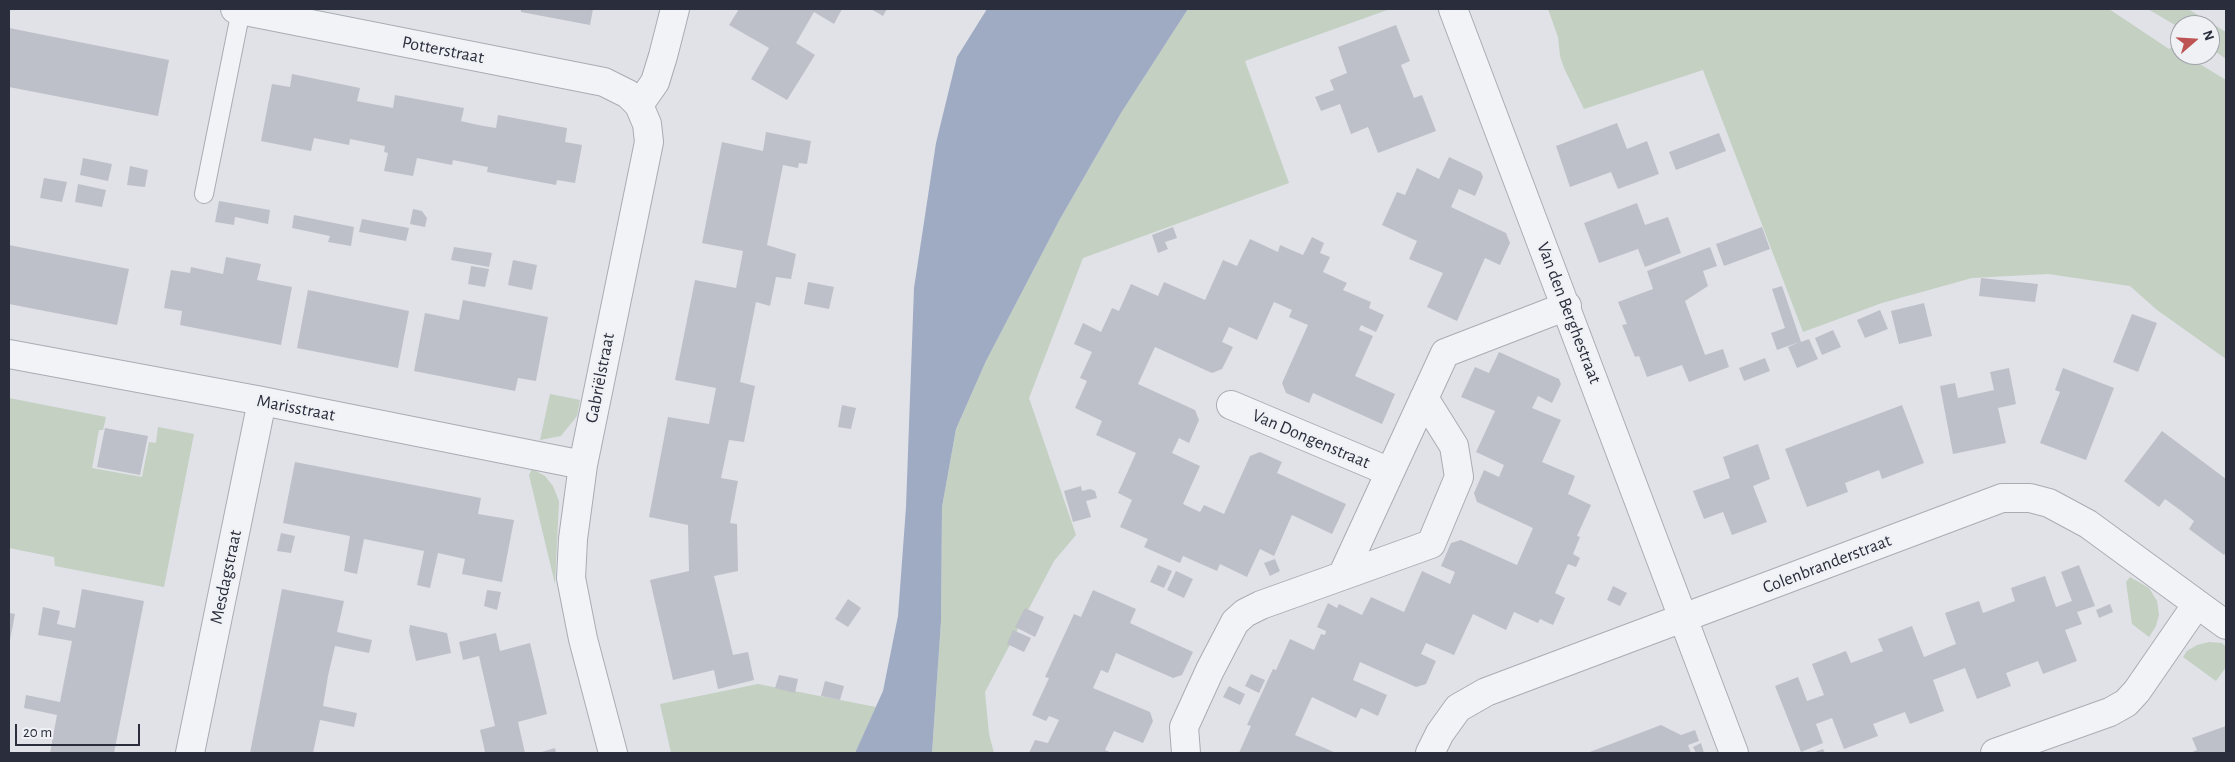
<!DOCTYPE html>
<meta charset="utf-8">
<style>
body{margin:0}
#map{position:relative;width:2235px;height:762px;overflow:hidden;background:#e0e2e7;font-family:"Alegreya Sans",sans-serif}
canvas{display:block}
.frame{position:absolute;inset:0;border:10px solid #2a2e3c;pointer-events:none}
.north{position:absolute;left:2170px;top:15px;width:50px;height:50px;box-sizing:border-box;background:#eff1f5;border:1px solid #a0a3ab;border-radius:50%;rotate:71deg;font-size:14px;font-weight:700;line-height:20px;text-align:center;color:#2a2e3c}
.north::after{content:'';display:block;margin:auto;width:18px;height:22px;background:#be5353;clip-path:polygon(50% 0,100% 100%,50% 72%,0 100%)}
.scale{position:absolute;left:15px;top:724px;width:125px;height:22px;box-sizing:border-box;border:2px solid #2a2e3c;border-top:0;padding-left:6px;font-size:15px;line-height:18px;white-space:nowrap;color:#2a2e3c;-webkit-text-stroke:4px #eff1f5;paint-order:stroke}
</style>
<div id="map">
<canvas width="2235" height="762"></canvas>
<div class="frame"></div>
<div class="north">N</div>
<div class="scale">20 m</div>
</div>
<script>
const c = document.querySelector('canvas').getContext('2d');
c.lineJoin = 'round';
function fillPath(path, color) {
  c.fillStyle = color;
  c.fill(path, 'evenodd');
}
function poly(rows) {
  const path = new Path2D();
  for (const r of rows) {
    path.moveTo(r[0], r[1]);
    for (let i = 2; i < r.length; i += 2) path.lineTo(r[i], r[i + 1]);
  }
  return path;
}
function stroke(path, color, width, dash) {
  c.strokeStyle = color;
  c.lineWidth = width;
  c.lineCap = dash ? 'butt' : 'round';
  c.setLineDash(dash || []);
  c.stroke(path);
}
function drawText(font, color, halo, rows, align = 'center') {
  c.font = font + ' "Alegreya Sans",sans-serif';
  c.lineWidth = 5;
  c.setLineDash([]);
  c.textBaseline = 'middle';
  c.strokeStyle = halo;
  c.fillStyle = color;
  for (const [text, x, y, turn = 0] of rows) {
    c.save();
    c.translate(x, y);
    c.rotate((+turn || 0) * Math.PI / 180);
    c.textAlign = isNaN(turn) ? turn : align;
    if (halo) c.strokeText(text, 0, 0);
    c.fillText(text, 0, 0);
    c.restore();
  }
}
fillPath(poly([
 [1188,9,1390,9,1245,61,1289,183,1083,258,1029,398,1076,535,1054,561,985,692,989,734,994,753,932,753,941,621,942,507,956,429,986,361,1060,219,1121,113],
 [1548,9,2109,9,2169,49,2172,47,2180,52,2180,55,2185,55,2226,80,2226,359,2157,310,2130,286,2048,274,1972,278,1882,303,1803,332,1703,70,1584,109,1564,68,1560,56,1558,37],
 [2148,9,2188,9,2226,32,2226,59,2210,48,2210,25,2180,25,2180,28],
 [550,394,580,400,577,416,561,436,540,440],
 [9,398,106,417,103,430,99,430,92,468,142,477,149,442,156,443,158,427,194,434,164,587,55,566,54,557,9,548],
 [532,469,545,476,553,486,559,501,555,584,529,475],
 [2130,577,2149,588,2157,601,2159,615,2156,626,2149,637,2132,624,2126,582],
 [2209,642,2222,643,2226,647,2226,667,2216,681,2183,657,2187,651,2197,645],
 [758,684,876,707,855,753,671,753,660,704]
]), '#c3d0c2');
fillPath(poly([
 [987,9,1188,9,1121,113,1060,219,986,361,956,429,942,507,941,621,932,753,855,753,883,691,898,616,906,507,914,288,936,143,957,57]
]), '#9fabc3');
fillPath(poly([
 [521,9,593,9,590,25,521,12],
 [739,9,842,9,834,24,814,12,796,43,815,55,787,100,751,79,769,48,729,25],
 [871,9,887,9,883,16],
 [1396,25,1410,61,1401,65,1414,98,1422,95,1436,131,1378,153,1368,127,1351,134,1340,104,1321,111,1315,97,1334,90,1330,80,1347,73,1338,47],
 [9,28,169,60,158,116,9,87],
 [292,74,360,88,357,101,393,108,395,95,464,108,461,121,478,125,496,128,498,115,567,128,565,142,582,145,575,183,557,180,556,185,487,172,488,167,453,160,452,165,417,158,413,176,384,171,388,153,384,152,385,146,350,139,349,145,314,138,311,151,261,141,272,84,290,87],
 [1617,123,1627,149,1647,141,1659,174,1618,189,1611,172,1570,187,1556,146],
 [766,132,811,141,807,164,799,163,798,168,783,165,767,245,796,254,791,279,776,277,770,306,756,302,740,382,755,386,744,442,729,440,721,478,738,481,730,523,737,524,738,571,714,576,733,655,748,652,754,680,718,689,714,670,673,680,650,580,689,571,688,525,649,517,668,417,709,424,716,388,675,380,695,280,736,288,743,251,702,243,722,142,763,151],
 [1719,133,1726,151,1676,170,1669,152],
 [1449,157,1481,172,1483,177,1475,196,1459,189,1451,207,1506,233,1510,243,1500,265,1485,258,1457,321,1427,307,1443,273,1409,259,1417,241,1382,225,1397,192,1405,195,1417,168,1439,179],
 [83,158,112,164,108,181,80,175],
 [130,166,148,170,145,187,127,185],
 [44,178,67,182,62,202,40,198],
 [78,184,106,190,102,207,75,202],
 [219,201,270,210,268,224,235,217,234,225,215,222],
 [1637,203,1645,225,1668,217,1681,253,1645,267,1638,249,1599,263,1584,223],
 [413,209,422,211,427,218,425,227,410,224],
 [294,215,354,227,351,246,328,242,330,236,292,228],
 [362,219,409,228,406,241,359,232],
 [1173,227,1177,238,1165,242,1168,249,1158,253,1152,235],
 [1762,227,1770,249,1724,266,1716,244],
 [1312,237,1324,243,1320,253,1330,257,1323,272,1347,283,1343,290,1371,302,1369,308,1384,315,1376,332,1361,325,1359,330,1373,336,1355,376,1395,394,1382,424,1313,393,1309,403,1286,393,1282,383,1308,325,1289,317,1292,310,1274,302,1257,340,1229,327,1222,342,1233,347,1222,369,1212,373,1155,347,1138,384,1195,410,1199,420,1189,443,1179,438,1172,453,1200,466,1183,504,1200,512,1204,505,1224,514,1250,456,1260,452,1282,462,1277,473,1346,504,1332,534,1292,515,1274,556,1260,549,1247,577,1220,564,1217,571,1183,556,1180,563,1144,547,1148,539,1120,527,1132,500,1118,493,1136,453,1096,435,1102,421,1075,408,1087,381,1080,378,1092,352,1074,344,1083,323,1101,332,1112,308,1119,311,1131,284,1158,296,1164,282,1205,300,1223,260,1237,266,1250,239,1278,252,1280,245,1303,255],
 [9,245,129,269,117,325,9,304],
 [454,247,492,253,489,267,451,260],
 [1710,247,1717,266,1703,271,1708,286,1685,301,1705,355,1723,349,1729,367,1689,382,1682,365,1647,377,1639,356,1635,357,1622,325,1627,324,1618,302,1653,289,1647,271],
 [226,257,261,264,257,280,292,287,281,345,180,325,182,311,164,308,171,270,190,273,191,267,223,274],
 [513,260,537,265,532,290,508,285],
 [471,266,489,269,485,287,468,284],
 [1981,278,2038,284,2035,302,1979,296],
 [808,282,834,287,829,309,804,304],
 [1782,286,1801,342,1809,339,1818,359,1797,368,1788,347,1799,342,1777,350,1771,333,1785,328,1772,289],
 [308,290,409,311,398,368,297,348],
 [463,300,548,317,536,381,518,378,515,391,414,371,425,313,459,320],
 [1924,303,1932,336,1899,344,1891,311],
 [1880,310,1888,329,1865,338,1857,320],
 [2132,314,2157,323,2138,372,2113,362],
 [1833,330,1841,347,1822,355,1815,338],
 [1499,352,1559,379,1561,384,1552,403,1538,396,1532,408,1561,420,1542,462,1575,476,1568,494,1591,505,1577,536,1580,537,1573,554,1580,558,1576,567,1568,564,1555,593,1565,598,1553,625,1540,619,1538,623,1514,612,1506,630,1473,614,1454,655,1426,643,1421,654,1436,661,1426,684,1416,687,1360,662,1353,680,1387,695,1378,716,1361,708,1356,718,1312,697,1295,735,1336,753,1239,753,1251,726,1247,725,1273,669,1276,670,1290,639,1314,650,1321,634,1325,635,1326,631,1317,627,1328,603,1337,608,1339,604,1362,615,1371,597,1404,612,1422,571,1450,584,1455,572,1441,566,1451,543,1461,540,1517,565,1533,528,1477,502,1474,493,1484,470,1499,477,1504,465,1476,452,1495,411,1461,397,1475,367,1489,373],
 [1765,358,1770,371,1744,381,1739,368],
 [2009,368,2016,404,1998,408,2006,443,1953,454,1940,386,1955,383,1958,398,1994,390,1990,372],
 [2063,368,2114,388,2086,460,2040,443,2060,392,2055,390],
 [842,405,856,408,851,429,838,427],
 [1902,405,1924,463,1882,479,1879,470,1845,483,1848,492,1807,507,1785,449],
 [105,428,148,436,140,475,97,467],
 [2162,431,2226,479,2226,552,2224,555,2189,529,2194,521,2180,510,2165,499,2159,507,2124,481],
 [1758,444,1770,479,1753,486,1767,522,1732,535,1723,512,1704,519,1693,491,1730,478,1723,457],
 [295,462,481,498,478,514,514,520,502,582,462,574,465,559,438,553,430,588,417,585,424,551,364,539,357,574,344,571,350,536,283,523],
 [1081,486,1082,491,1090,489,1095,491,1097,498,1086,501,1091,517,1073,522,1064,491],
 [281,533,295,536,291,553,277,551],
 [1275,559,1280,571,1270,576,1264,563],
 [1158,565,1172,571,1164,588,1150,582],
 [2079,565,2095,606,2077,612,2082,624,2065,630,2077,661,2043,674,2038,661,2006,673,2011,686,1977,699,1965,668,1933,680,1944,711,1910,724,1905,712,1873,724,1878,736,1844,749,1832,718,1816,724,1823,743,1801,752,1775,686,1798,677,1807,701,1824,695,1812,664,1846,651,1851,663,1883,651,1878,639,1912,626,1924,657,1956,644,1945,613,1979,601,1983,613,2015,601,2011,588,2045,576,2056,607,2072,601,2061,572],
 [1176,571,1193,579,1184,598,1167,590],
 [1613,586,1627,593,1620,606,1607,600],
 [82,589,144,601,114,753,50,753,57,715,24,708,26,695,60,702,72,641,38,635,43,607,60,611,57,624,75,628],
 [282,589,344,601,337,632,372,640,369,653,335,646,328,676,323,706,357,713,354,727,320,720,313,753,250,753],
 [487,590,501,592,497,610,484,606],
 [1093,590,1136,609,1130,623,1193,652,1182,675,1173,678,1116,653,1108,673,1101,670,1093,688,1150,712,1153,721,1143,743,1114,731,1105,750,1112,753,1029,753,1035,740,1048,743,1059,720,1049,716,1046,721,1032,715,1049,678,1045,677,1074,614,1081,617],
 [848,599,861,608,848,627,835,619],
 [2110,604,2113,612,2099,618,2096,610],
 [1025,608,1044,617,1035,637,1015,627],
 [9,613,15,614,10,640,9,640],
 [410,625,447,633,451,653,416,661,409,631],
 [1013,630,1031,638,1024,652,1007,644],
 [496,633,500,651,530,643,547,714,518,722,525,753,485,753,484,747,480,730,495,726,479,656,463,660,459,642],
 [1251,674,1265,680,1259,693,1245,686],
 [779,675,798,679,795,693,775,688],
 [825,681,844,686,840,700,821,696],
 [1229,686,1245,694,1240,705,1223,697],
 [1661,725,1681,735,1695,730,1699,741,1688,745,1691,753,1587,753],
 [2226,726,2226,753,2190,753,2197,750,2192,738],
 [1701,743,1704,753,1696,753,1693,747],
 [555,748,556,753,538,753],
 [1823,749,1825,753,1812,753]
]), '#bec0c9');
const service = poly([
 [204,194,241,10]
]);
const minor = poly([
 [235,9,604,82,628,94,639,105],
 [1453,9,1734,753],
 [9,354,262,401,583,465],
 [1231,405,1390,472],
 [1342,576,1431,544,1459,477,1454,446,1424,398],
 [190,753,262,401],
 [613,753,583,639,571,578,573,539,583,465,649,142,647,124,639,105,655,82,663,56,675,9],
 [1186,753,1184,727,1210,670,1235,622,1245,613,1261,605,1342,576,1445,353,1567,306],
 [1430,753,1440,733,1458,708,1486,692,2002,498,2030,498,2049,503,2088,524,2226,625],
 [1995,753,2110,712,2126,703,2137,691,2197,604]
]);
stroke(service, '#a9acb4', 20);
stroke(minor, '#a9acb4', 30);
stroke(service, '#f2f3f6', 18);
stroke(minor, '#f2f3f6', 28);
drawText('18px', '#2a2e3c', '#eff1f5', [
 ["Potterstraat",443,50,11],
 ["Van den Berghestraat",1569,313,69],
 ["Gabriëlstraat",600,378,-79],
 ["Marisstraat",296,408,11],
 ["Van Dongenstraat",1311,439,23],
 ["Colenbranderstraat",1827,564,-21],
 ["Mesdagstraat",226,577,-78]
]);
</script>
